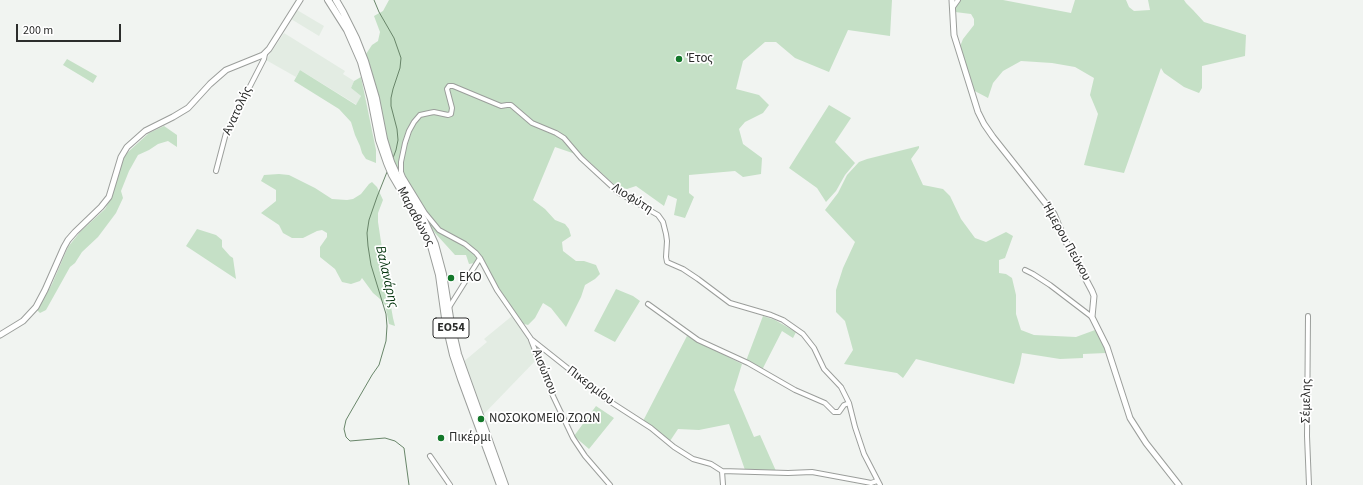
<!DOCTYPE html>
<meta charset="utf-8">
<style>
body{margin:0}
#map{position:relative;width:1363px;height:485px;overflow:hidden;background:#f1f4f1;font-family:"Source Sans 3",sans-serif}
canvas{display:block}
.scale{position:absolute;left:16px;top:24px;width:105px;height:18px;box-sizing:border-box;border:2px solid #2c2d2c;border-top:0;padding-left:5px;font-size:12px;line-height:14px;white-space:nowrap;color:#2c2d2c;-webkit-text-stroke:3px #fff;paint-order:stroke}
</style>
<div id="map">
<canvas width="1363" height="485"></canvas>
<div class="scale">200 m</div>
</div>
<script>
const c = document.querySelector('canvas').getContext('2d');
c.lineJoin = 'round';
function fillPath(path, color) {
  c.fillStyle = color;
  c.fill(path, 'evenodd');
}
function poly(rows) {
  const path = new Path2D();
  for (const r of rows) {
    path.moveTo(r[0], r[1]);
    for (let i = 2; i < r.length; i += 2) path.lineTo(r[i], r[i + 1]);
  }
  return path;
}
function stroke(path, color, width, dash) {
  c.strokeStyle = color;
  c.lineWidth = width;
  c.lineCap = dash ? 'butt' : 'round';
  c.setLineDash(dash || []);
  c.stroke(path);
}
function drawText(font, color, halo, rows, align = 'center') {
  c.font = font + ' "Source Sans 3",sans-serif';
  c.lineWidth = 3.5;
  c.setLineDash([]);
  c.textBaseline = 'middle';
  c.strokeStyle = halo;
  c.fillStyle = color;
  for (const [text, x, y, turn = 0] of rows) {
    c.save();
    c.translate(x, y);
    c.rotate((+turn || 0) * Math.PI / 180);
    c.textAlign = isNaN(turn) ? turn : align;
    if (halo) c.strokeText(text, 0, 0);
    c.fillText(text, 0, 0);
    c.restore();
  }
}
fillPath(poly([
 [297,10,324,26,319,36,291,19],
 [284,33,345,71,343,74,354,81,351,88,361,96,357,105,300,70,296,77,266,60],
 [512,316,529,340,537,359,481,417,462,363,487,342,484,339]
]), '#e3ece3');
fillPath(poly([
 [389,0,892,0,890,36,848,30,829,72,795,58,776,42,765,42,743,61,736,89,759,95,769,105,763,113,745,122,739,129,743,144,762,158,761,174,743,177,735,171,689,175,689,193,694,197,685,218,674,215,677,199,668,195,664,206,636,186,627,189,616,186,584,157,555,147,533,200,545,209,555,220,565,224,569,229,571,236,562,242,563,251,576,261,584,261,596,265,600,274,595,279,585,285,581,297,566,327,551,308,543,303,535,318,528,325,524,324,505,299,481,257,475,263,469,264,466,255,455,255,435,233,421,213,397,169,391,155,386,137,379,96,366,54,372,45,378,41,380,32,374,16,383,11],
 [960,0,1003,0,1071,13,1075,0,1126,0,1129,7,1134,11,1150,10,1148,0,1184,0,1186,3,1193,10,1204,22,1246,35,1245,56,1202,66,1202,88,1199,93,1184,87,1164,73,1161,68,1124,173,1084,165,1098,114,1090,95,1094,78,1075,67,1052,63,1021,61,1003,71,993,83,988,98,971,89,959,49,963,39,974,25,974,19,971,14,955,12,955,7],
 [67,59,97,76,93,83,63,65],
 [300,70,356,105,361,96,351,88,354,81,361,77,376,150,376,163,366,159,362,153,360,146,355,135,351,122,339,109,294,81],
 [829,105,851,118,835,142,855,163,845,175,836,191,826,202,817,188,789,168],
 [164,126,177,135,177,147,168,141,158,144,149,150,138,155,129,171,121,191,123,198,116,213,98,237,82,252,75,263,70,267,46,310,40,313,37,310,52,284,68,247,80,232,105,209,111,198,123,158,128,152,149,133],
 [919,146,919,148,911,159,923,185,943,189,950,196,961,219,975,238,986,242,1006,232,1013,236,1005,258,999,260,999,273,1006,274,1012,278,1016,295,1016,314,1021,330,1034,335,1076,337,1095,330,1102,342,1106,353,1083,354,1083,358,1060,359,1022,353,1020,364,1014,384,916,359,903,378,897,373,844,364,853,350,845,321,836,312,836,290,843,268,855,242,825,210,838,193,847,175,859,162,867,159],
 [279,174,289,175,315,188,332,199,347,200,353,199,361,194,369,184,372,182,377,187,383,200,378,213,378,222,390,301,393,318,395,326,389,324,385,305,379,298,373,293,362,278,360,281,351,284,342,282,335,269,320,257,320,247,327,237,327,233,322,230,317,231,303,238,292,238,283,233,279,225,261,213,276,201,276,190,261,181,264,175],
 [197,229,216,235,222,240,222,247,230,256,233,258,236,279,186,246],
 [616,289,633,296,640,301,615,342,594,331],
 [763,316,775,320,796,332,793,338,782,331,762,370,746,361],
 [687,336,742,364,734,390,754,437,760,435,776,471,745,470,729,424,699,430,678,429,670,441,643,421],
 [596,406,614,418,589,449,574,436]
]), '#c5e0c6');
stroke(poly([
 [374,0,379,12,394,38,401,58,400,68,393,89,391,98,391,106,397,129,398,140,396,150,393,158],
 [387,172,377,197,369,220,367,233,368,246,371,265,386,314,387,326,386,341,379,365,372,375,350,413,346,420,344,429,346,437,350,441,385,438,395,441,404,448,409,485]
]), '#688569', 1);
const minor = poly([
 [953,7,958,0],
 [216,171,226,133,264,59,265,54],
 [1025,270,1033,274,1050,285,1092,317],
 [648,304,698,340,748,363,795,390,825,403,834,412,839,412,844,405,849,403,855,427,864,454,880,485],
 [448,309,480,258],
 [1308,316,1307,436,1309,485],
 [531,340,553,396,573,438,585,456,610,485],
 [849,403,841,387,824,369,814,348,803,334,783,320,771,315,730,303,698,279,683,269,667,262,666,257,667,241,666,234,663,222,658,215,619,193,581,158,564,138,556,133,532,123,511,105,507,105,501,106,453,86,449,86,447,89,452,108,451,114,448,115,434,112,429,113,420,115,414,122,409,131,405,143,401,162,401,172,403,177,425,213,439,230,465,244,476,253,480,258,497,290,531,339,570,370,587,382,606,399,651,428,674,447,693,459,711,464,722,471,788,473,812,472,866,482,871,483,877,481],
 [430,456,450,485],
 [722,471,723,485]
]);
const tertiary = poly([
 [952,0,954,35,978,112,984,124,993,137,1054,214,1065,240,1092,291,1094,296,1092,317,1107,347,1130,418,1146,443,1179,485],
 [0,335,23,321,36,307,45,290,64,247,68,240,75,232,101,207,109,197,121,157,127,147,145,131,173,117,188,108,210,84,226,70,263,55,269,49,300,0]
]);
const primary = poly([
 [328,0,347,30,361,62,371,99,379,140,387,163,392,175,423,228,431,246,439,275,446,325,453,355,461,379,500,485],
 [336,0,343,12,356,38,365,61,376,98,384,139,391,162,396,173,424,220,435,244,443,274,451,324,458,354,505,485]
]);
stroke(minor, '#9b9e9b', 6);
stroke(tertiary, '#9b9e9b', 7);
stroke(primary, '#9b9e9b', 8);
stroke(minor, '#fff', 4);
stroke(tertiary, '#fff', 5);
stroke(primary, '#fff', 6);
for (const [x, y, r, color] of [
 [679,59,4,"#14782a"],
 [451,278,4,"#14782a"],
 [481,419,4,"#14782a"],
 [441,438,4,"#14782a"]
]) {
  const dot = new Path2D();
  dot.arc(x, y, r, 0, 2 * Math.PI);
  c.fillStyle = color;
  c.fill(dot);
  stroke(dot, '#fff', 1.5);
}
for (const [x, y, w] of [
 [451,328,36]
]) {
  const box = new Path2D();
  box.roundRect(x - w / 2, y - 10, w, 20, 3);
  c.fillStyle = '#fff';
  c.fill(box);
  stroke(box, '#2c2d2c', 1);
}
drawText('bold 12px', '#2c2d2c', null, [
 ["ΕΟ54",451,328]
]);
drawText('13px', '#2c2d2c', '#fff', [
 ["Έτος",687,59],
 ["EKO",459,278],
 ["ΝΟΣΟΚΟΜΕΙΟ ΖΩΩΝ",489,419],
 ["Πικέρμι",449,438]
], 'left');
drawText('13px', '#2c2d2c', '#fff', [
 ["Ανατολής",238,111,-65],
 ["Λιοφύτη",632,199,32],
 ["Μαραθώνος",415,217,62],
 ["Ήμερου Πεύκου",1066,242,61],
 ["Αισώπου",544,372,68],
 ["Πικερμίου",590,386,37],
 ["Σέμελης",1307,401,-89]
]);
drawText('italic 14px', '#04340d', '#fff', [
 ["Βαλανάρης",386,277,77]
]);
</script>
